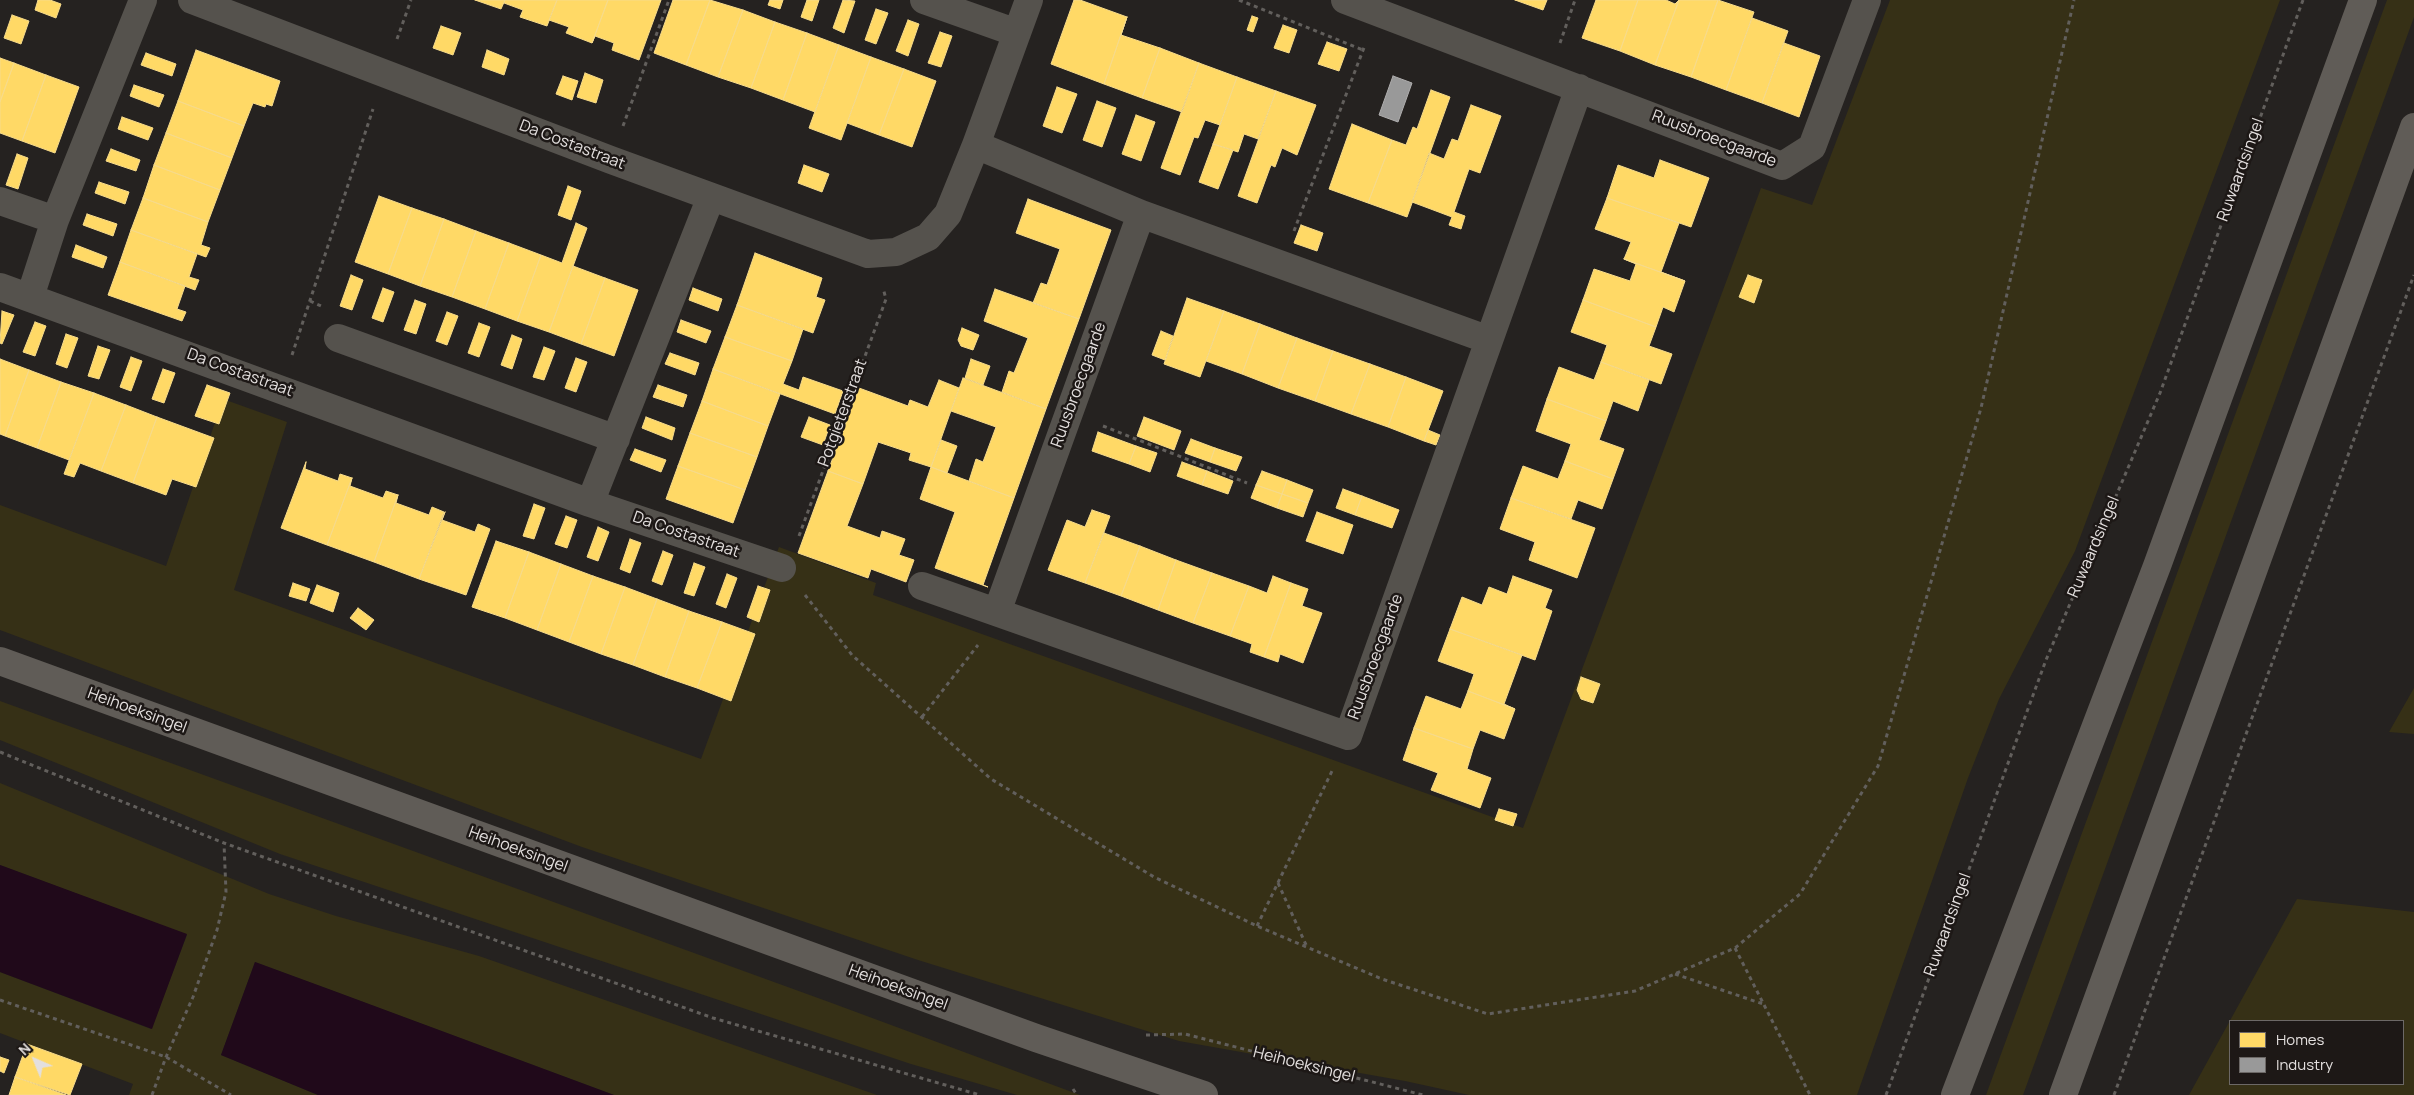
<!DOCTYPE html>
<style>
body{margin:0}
#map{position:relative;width:2414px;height:1095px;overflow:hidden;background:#252220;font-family:Manrope,sans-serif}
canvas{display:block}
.legend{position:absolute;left:2229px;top:1020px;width:175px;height:65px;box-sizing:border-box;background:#1d1816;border:1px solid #6c6866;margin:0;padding:6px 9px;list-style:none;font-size:15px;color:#e3dfde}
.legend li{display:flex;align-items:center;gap:10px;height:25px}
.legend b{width:25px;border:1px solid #6c6866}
.north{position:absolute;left:10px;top:1035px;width:50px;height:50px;-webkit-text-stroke:4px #1d1816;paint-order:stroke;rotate:316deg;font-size:14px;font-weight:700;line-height:20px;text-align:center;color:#e3dfde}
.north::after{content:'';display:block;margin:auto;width:18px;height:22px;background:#e3dfde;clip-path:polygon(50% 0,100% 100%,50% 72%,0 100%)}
</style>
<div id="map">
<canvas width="2414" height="1095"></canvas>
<ul class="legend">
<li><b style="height:14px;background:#ffd966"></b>Homes</li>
<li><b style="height:14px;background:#999"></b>Industry</li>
</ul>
<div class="north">N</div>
</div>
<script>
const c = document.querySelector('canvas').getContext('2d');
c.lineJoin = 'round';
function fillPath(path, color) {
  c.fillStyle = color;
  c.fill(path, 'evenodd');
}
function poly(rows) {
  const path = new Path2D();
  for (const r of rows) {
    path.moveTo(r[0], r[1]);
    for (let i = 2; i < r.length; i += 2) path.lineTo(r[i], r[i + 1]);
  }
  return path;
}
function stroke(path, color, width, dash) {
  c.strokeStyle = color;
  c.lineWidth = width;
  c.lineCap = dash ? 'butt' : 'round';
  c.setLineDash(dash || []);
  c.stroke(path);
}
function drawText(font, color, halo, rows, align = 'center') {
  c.font = font + ' Manrope,sans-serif';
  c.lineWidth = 5;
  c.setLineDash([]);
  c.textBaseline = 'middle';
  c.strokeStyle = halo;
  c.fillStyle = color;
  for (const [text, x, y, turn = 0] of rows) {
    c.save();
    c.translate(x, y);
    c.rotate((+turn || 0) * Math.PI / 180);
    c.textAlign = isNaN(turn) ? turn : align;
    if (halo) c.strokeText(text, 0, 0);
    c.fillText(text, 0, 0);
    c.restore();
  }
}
fillPath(poly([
 [1890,0,2280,0,2075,551,1999,699,1968,778,1857,1095,1469,1095,1405,1081,1179,1041,918,960,582,847,0,630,0,505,166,566,223,399,287,422,234,590,701,759,779,547,876,583,873,595,1523,828,1761,188,1812,205],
 [2387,0,2414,0,2414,17,2023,1095,1986,1095],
 [2414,688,2414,734,2389,732],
 [0,701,829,1002,1080,1095,1017,1095,911,1064,280,854,0,740],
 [0,783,269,894,336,916,479,956,877,1095,614,1095,255,962,221,1055,318,1095,129,1095,133,1084,0,1033,0,972,151,1029,187,935,0,865],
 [2297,899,2414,912,2414,1095,2189,1095],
 [2403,1021,2403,1084,2230,1084,2230,1021]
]), '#363016');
fillPath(poly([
 [0,865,187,934,152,1029,0,972],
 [255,962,334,991,614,1095,318,1095,221,1055]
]), '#20091a');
const homes = poly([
 [38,0,50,0,61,4,56,18,35,10,38,0],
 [475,0,505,0,501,9,475,0],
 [505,0,557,0,547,26,520,17,523,10,504,3,505,0],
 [557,0,608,0,592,43,566,33,569,27,549,20,557,0],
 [608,0,661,0,639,60,612,50,614,43,595,36,592,43,608,0],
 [673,0,710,0,686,65,654,53,673,0],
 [710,0,743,10,718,77,686,65,710,0],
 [770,0,783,0,780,9,768,5,770,0],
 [807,0,819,0,812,21,801,17,807,0],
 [843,0,855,1,844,33,833,28,843,0],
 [1074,0,1080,0,1127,17,1104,84,1051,64,1074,0],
 [1515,0,1547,0,1543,10,1515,0],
 [1596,0,1638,0,1620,51,1582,38,1596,0],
 [1638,0,1666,0,1675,4,1679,0,1655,65,1620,51,1638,0],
 [1679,0,1718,0,1691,77,1655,65,1679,0],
 [1718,0,1754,12,1726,90,1691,77,1718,0],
 [876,9,888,13,876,44,865,40,876,9],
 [743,10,775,22,751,88,718,77,743,10],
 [12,15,29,21,21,44,4,38,12,15],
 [1252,16,1258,18,1253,32,1247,30,1252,16],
 [1127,17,1121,35,1160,48,1142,98,1104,84,1127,17],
 [1752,18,1788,31,1762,103,1726,90,1752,18],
 [908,20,919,24,908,56,896,51,908,20],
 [775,22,807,33,783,100,751,88,775,22],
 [1283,25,1297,30,1289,53,1274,48,1283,25],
 [441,26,461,33,453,55,433,48,441,26],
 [940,32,952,36,941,67,928,63,940,32],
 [807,33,839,45,815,112,783,100,807,33],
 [1327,42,1347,49,1339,71,1318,64,1327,42],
 [1784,43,1820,56,1799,117,1762,103,1784,43],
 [839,45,871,57,841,140,809,128,839,45],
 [1160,48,1199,63,1182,112,1142,98,1160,48],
 [196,50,280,81,272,106,266,104,265,107,253,103,244,126,178,101,196,50],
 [487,50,509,59,504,75,482,67,487,50],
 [146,53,176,64,172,76,141,65,146,53],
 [871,57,904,69,879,135,847,123,871,57],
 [0,58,14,63,0,102,0,58],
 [14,63,46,75,22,141,0,133,0,102,14,63],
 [1199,63,1237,77,1220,125,1205,120,1198,138,1194,137,1180,175,1161,168,1199,63],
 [904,69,936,81,912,147,879,135,904,69],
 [585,73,603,80,596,103,577,97,585,73],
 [46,75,79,87,55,153,22,141,46,75],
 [563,76,578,81,572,100,556,94,563,76],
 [1237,77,1276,91,1258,139,1244,134,1238,152,1213,144,1237,77],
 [134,85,164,95,159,107,130,96,134,85],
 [1057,87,1077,94,1062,133,1043,126,1057,87],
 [1431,90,1450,97,1407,217,1368,203,1392,140,1406,145,1413,127,1417,129,1431,90],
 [1276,91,1316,105,1297,155,1282,148,1275,167,1271,165,1257,203,1238,196,1276,91],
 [178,101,244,126,232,158,166,133,178,101],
 [1097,101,1116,108,1102,147,1083,140,1097,101],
 [1471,105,1501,116,1480,173,1469,169,1454,212,1465,216,1461,229,1449,225,1452,217,1412,202,1429,153,1444,159,1452,139,1458,141,1471,105],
 [1136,115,1155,122,1141,161,1122,154,1136,115],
 [122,117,153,128,148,140,118,129,122,117],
 [1352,124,1392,140,1368,203,1329,189,1352,124],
 [166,133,232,158,220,190,154,165,166,133],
 [1213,144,1233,150,1218,189,1199,182,1213,144],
 [111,149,140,160,136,171,106,161,111,149],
 [17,154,28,158,18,189,6,185,17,154],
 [1660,160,1709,178,1691,227,1607,198,1618,165,1654,178,1660,160],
 [154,165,220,190,208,222,143,198,154,165],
 [804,165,829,174,822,192,798,183,804,165],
 [99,182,129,192,125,204,95,193,99,182],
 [568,186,581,191,571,220,558,215,568,186],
 [379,196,412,208,388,274,355,262,379,196],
 [143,198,208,222,201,245,210,248,206,257,131,230,143,198],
 [1607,198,1679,223,1661,272,1685,281,1624,259,1631,242,1595,229,1607,198],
 [1028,199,1111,230,1079,319,1033,303,1041,283,1047,285,1060,249,1016,233,1028,199],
 [412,208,444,219,420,286,388,274,412,208],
 [87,214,117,224,113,236,83,225,87,214],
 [444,219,476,231,452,297,420,286,444,219],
 [576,223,587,228,549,332,517,321,541,255,562,263,576,223],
 [1301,225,1323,233,1317,251,1294,243,1301,225],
 [131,230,197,254,189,277,199,280,195,290,120,262,131,230],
 [476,231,509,243,485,309,452,297,476,231],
 [509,243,541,255,517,321,485,309,509,243],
 [76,245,107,257,103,268,72,257,76,245],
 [755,253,822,278,816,297,825,300,813,333,737,305,755,253],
 [1624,259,1685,281,1674,312,1663,307,1656,327,1583,300,1594,269,1630,281,1636,264,1624,259],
 [120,262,185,286,177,309,186,312,182,321,108,295,120,262],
 [573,266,605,278,581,344,549,332,573,266],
 [351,275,363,280,352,310,340,306,351,275],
 [1748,275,1762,280,1754,303,1739,297,1748,275],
 [605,278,638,290,614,356,581,344,605,278],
 [383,288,394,292,383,322,372,318,383,288],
 [693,288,722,299,718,311,689,300,693,288],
 [995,289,1079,319,1046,409,1002,392,1009,371,1014,373,1028,338,984,321,995,289],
 [1187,298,1224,311,1200,377,1164,364,1187,298],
 [415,300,426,304,416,334,404,330,415,300],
 [1583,300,1656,327,1649,346,1672,354,1661,384,1601,362,1607,345,1571,332,1583,300],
 [737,305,803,329,792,361,725,337,737,305],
 [2,311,14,315,2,344,0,343,2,311],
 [1224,311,1260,324,1242,374,1206,361,1224,311],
 [447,312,458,316,447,345,436,341,447,312],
 [681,320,711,331,706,343,677,332,681,320],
 [35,322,46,326,35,356,23,352,35,322],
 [479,323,490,327,479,357,468,353,479,323],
 [1260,324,1297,338,1278,388,1242,374,1260,324],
 [962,328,979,335,973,350,961,346,958,340,962,328],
 [1161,331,1173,336,1165,360,1152,355,1161,331],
 [66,334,78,338,67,368,56,364,66,334],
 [512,335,522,339,512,369,501,365,512,335],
 [725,337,792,361,783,384,799,390,803,377,843,391,835,414,713,369,725,337],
 [1297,338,1333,351,1315,401,1278,388,1297,338],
 [98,346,110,350,99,379,88,376,98,346],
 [544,347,555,351,544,380,533,377,544,347],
 [1333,351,1370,364,1351,414,1315,401,1333,351],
 [670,353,699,363,695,375,665,364,670,353],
 [131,357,142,361,131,391,120,387,131,357],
 [576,358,587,362,576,392,565,388,576,358],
 [0,359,29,370,5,436,0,434,0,359],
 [971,359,990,366,983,385,965,378,971,359],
 [1601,362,1649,380,1638,411,1613,401,1606,421,1547,399,1559,367,1594,380,1601,362],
 [1370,364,1406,377,1388,427,1351,414,1370,364],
 [163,369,175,373,164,403,152,399,163,369],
 [713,369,780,394,768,426,702,401,713,369],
 [29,370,61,382,37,448,5,436,29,370],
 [1406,377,1443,391,1424,441,1388,427,1406,377],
 [963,378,1046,409,1014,498,969,481,976,459,983,462,996,427,951,411,963,378],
 [939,380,959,388,931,467,909,460,911,453,878,442,863,484,828,471,859,388,908,406,910,400,928,407,939,380],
 [61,382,94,393,69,460,37,448,61,382],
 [207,385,230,393,219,424,195,416,207,385],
 [658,385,687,395,683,407,653,397,658,385],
 [94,393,126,405,101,471,80,463,74,477,64,474,94,393],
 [1547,399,1606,421,1599,440,1624,449,1613,479,1565,461,1571,444,1536,431,1547,399],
 [702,401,768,426,757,457,690,433,702,401],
 [126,405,157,417,133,483,101,471,126,405],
 [157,417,214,438,196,487,172,479,166,495,133,483,157,417],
 [646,417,675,428,672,440,642,428,646,417],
 [809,417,830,425,823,445,801,437,809,417],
 [1144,417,1181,431,1174,450,1137,436,1144,417],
 [1428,430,1440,435,1436,445,1424,441,1428,430],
 [1098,432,1136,446,1129,464,1092,451,1098,432],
 [690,433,757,457,745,490,678,466,690,433],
 [1191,439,1215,448,1210,462,1185,453,1191,439],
 [941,440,957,446,947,473,931,467,941,440],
 [1136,446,1157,453,1150,472,1129,464,1136,446],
 [1215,448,1242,457,1236,471,1210,462,1215,448],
 [635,449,666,460,661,472,630,460,635,449],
 [1565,461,1613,479,1602,509,1578,500,1571,519,1511,498,1523,466,1558,479,1565,461],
 [306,462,305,469,338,481,340,474,352,478,327,545,281,528,306,462],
 [1182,462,1207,471,1202,485,1177,476,1182,462],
 [678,466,745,490,733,523,666,499,678,466],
 [931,467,1014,498,983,585,988,587,935,568,955,512,920,499,931,467],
 [828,471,863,484,847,526,880,538,882,531,905,539,899,555,914,560,906,582,871,569,868,578,798,553,828,471],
 [1207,471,1233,481,1228,494,1202,485,1207,471],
 [1262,471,1287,480,1282,494,1256,485,1262,471],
 [352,478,350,486,383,498,386,491,398,495,374,562,327,545,352,478],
 [1287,480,1313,490,1308,503,1282,494,1287,480],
 [1256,485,1282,494,1277,508,1251,498,1256,485],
 [1343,489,1362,496,1355,515,1336,508,1343,489],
 [1282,494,1308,503,1303,517,1277,508,1282,494],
 [398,495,396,503,429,515,432,507,444,512,419,579,374,562,398,495],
 [1362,496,1399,510,1392,528,1355,515,1362,496],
 [1511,498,1595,528,1577,578,1529,560,1535,542,1500,529,1511,498],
 [534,504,545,508,534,539,523,536,534,504],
 [1092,510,1110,516,1085,583,1048,570,1067,520,1085,527,1092,510],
 [445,512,442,520,475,532,478,524,490,529,466,595,419,579,445,512],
 [1317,512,1353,525,1343,554,1306,541,1317,512],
 [566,516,577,520,567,548,555,544,566,516],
 [598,527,609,532,598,561,587,557,598,527],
 [1104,533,1140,546,1121,596,1085,583,1104,533],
 [630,539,641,543,630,573,620,569,630,539],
 [496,541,529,552,505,618,472,607,496,541],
 [1140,546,1176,560,1158,610,1121,596,1140,546],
 [663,551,673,555,662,585,652,581,663,551],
 [529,552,561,564,537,630,505,618,529,552],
 [1176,560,1212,573,1193,623,1158,610,1176,560],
 [694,563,705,567,694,596,684,593,694,563],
 [561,564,593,576,569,642,537,630,561,564],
 [1212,573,1249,586,1230,636,1193,623,1212,573],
 [727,574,737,578,726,608,716,604,727,574],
 [593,576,625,587,601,654,569,642,593,576],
 [1273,576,1291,583,1264,657,1250,652,1252,644,1230,636,1249,586,1267,593,1273,576],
 [1513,576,1552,590,1545,608,1552,611,1535,660,1450,629,1462,597,1482,605,1489,587,1507,594,1513,576],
 [293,583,310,589,306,601,289,596,293,583],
 [1291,583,1308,589,1302,606,1322,613,1303,663,1280,654,1278,662,1264,657,1291,583],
 [317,585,339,593,333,612,310,603,317,585],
 [758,586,770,590,759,622,747,617,758,586],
 [625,587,657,599,633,665,601,654,625,587],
 [657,599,689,611,665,677,633,665,657,599],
 [358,608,374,620,366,630,350,618,358,608],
 [689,611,722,622,697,688,665,677,689,611],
 [722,622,755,634,731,701,697,688,722,622],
 [1450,629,1522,655,1504,704,1515,709,1468,691,1474,674,1438,661,1450,629],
 [1581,677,1600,684,1593,703,1581,699,1577,690,1581,677],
 [1468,691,1515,709,1504,739,1480,730,1473,749,1414,728,1426,696,1461,709,1468,691],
 [1414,728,1473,749,1467,769,1491,778,1480,808,1431,790,1438,773,1403,760,1414,728],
 [1499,809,1517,814,1513,826,1495,820,1499,809],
 [27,1044,82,1064,70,1095,15,1077,27,1044],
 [0,1057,9,1060,4,1073,0,1071,0,1057],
 [15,1077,66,1095,9,1095,15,1077]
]);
fillPath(homes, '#ffd966');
stroke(homes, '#f7db8a', 1);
const industry = poly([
 [1393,76,1412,83,1398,122,1379,115,1393,76]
]);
fillPath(industry, '#999');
stroke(industry, '#afaeae', 1);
stroke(poly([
 [1239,0,1363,50],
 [397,39,411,0],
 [1560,43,1575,0],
 [623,126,669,0],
 [1294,231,1365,45],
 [310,301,321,306],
 [292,355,373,109],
 [1103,426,1247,483],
 [799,536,886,299,883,288],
 [805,595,852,655,991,779,1154,877,1257,926,1382,979,1488,1014,1635,991,1735,948,1800,894,1878,766,1981,408,2074,0],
 [922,717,978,645],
 [0,752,224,843,713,1018,980,1095],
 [1278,883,1307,947],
 [1257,926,1333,769],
 [1735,948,1810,1095],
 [1675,974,1763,1004],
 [0,1000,166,1057,231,1095],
 [1146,1035,1185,1034,1423,1095],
 [1073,1089,1077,1095],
 [152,1095,166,1057,193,997,217,930,226,892,224,843],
 [1886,1095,2046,660,2160,393,2303,0],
 [2114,1095,2414,275]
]), '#625f5c', 3, [4, 4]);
stroke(poly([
 [192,0,611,160,868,254,896,252,928,237,948,214,976,145,1029,0],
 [924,0,1017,33],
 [1345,0,1782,166,1812,147,1867,0],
 [976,145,1141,214,1489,340],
 [0,201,55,220],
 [0,287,590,503,782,568],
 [30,297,55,220,143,0],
 [338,338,616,439],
 [590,503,711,197],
 [922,586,1348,736,1579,88],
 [997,612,1141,214]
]), '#55524d', 28);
stroke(poly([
 [0,661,1036,1038,1204,1095],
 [1955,1095,2157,566,2363,0],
 [2063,1095,2414,127]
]), '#605c57', 28);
drawText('16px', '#e3dfde', '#1d1816', [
 ["Ruusbroecgaarde",1714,139,21],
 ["Da Costastraat",572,145,21],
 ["Ruwaardsingel",2241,170,-70],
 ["Da Costastraat",240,373,20],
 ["Ruusbroecgaarde",1079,385,-70],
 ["Potgieterstraat",843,413,-70],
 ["Da Costastraat",686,535,19],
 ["Ruwaardsingel",2094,547,-67],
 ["Ruusbroecgaarde",1376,657,-70],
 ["Heihoeksingel",137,711,20],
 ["Heihoeksingel",518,850,20],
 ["Ruwaardsingel",1948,925,-70],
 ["Heihoeksingel",898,988,20],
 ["Heihoeksingel",1304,1065,14]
]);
</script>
